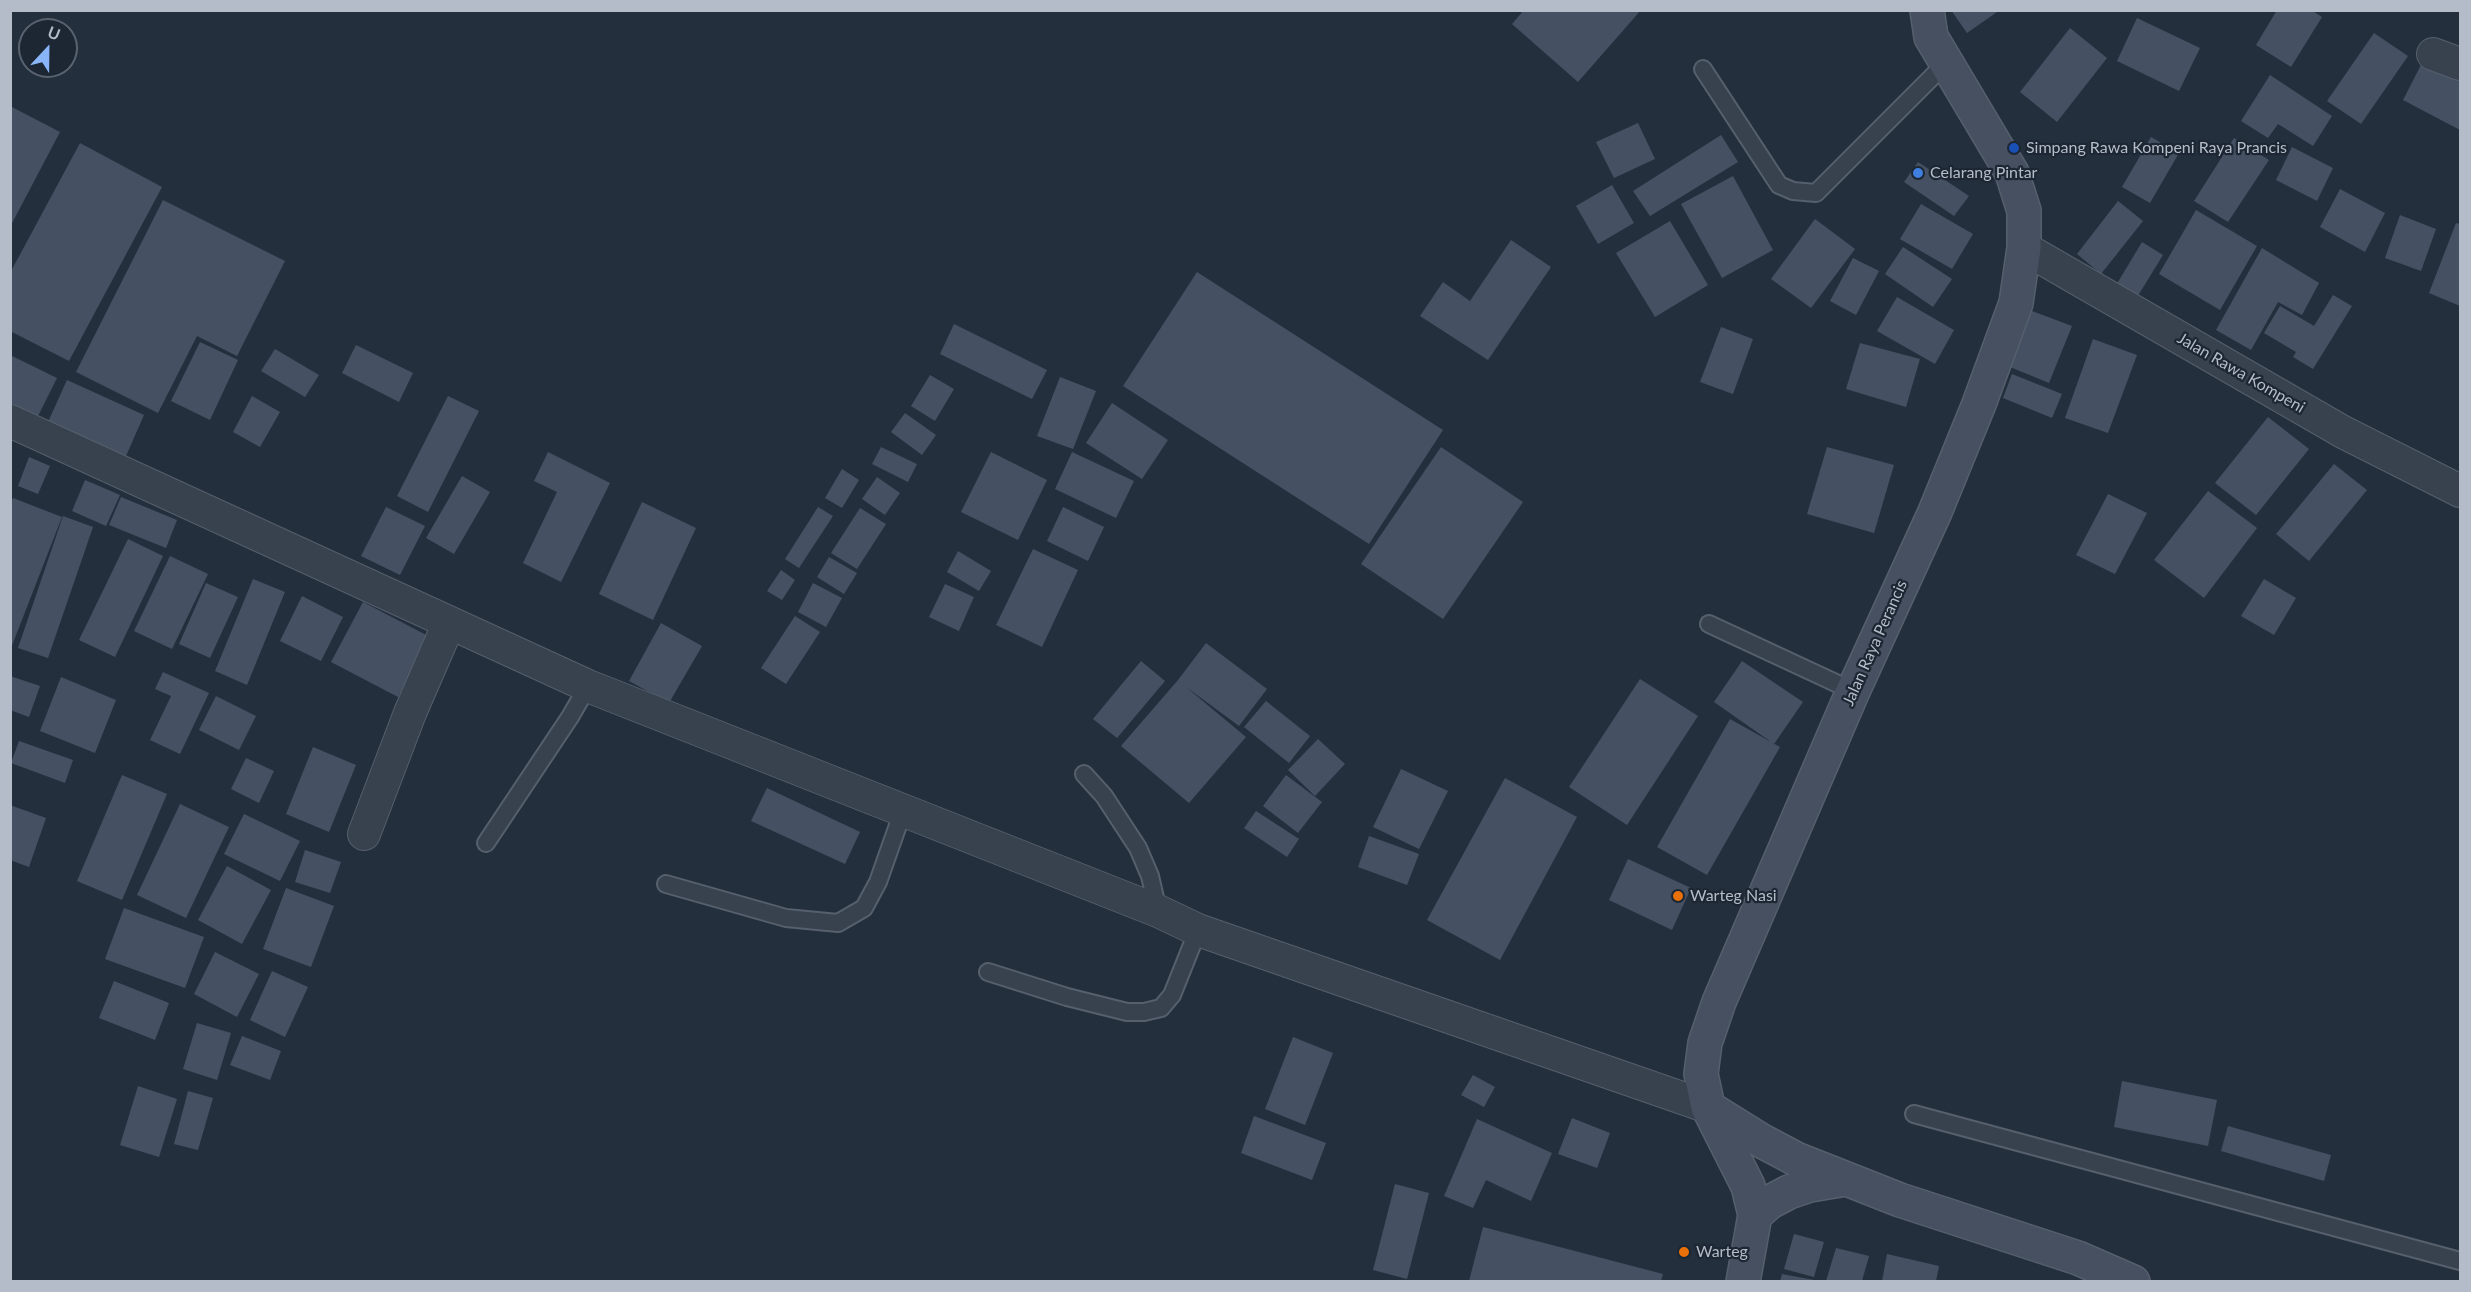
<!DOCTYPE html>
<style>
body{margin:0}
#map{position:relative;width:2471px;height:1292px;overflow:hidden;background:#242f3e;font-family:Lato,sans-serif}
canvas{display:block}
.frame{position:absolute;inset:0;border:12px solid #b4bcc9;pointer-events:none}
.north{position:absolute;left:18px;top:18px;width:60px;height:60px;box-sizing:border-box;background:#1d2633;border:2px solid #59626f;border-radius:50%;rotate:22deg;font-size:16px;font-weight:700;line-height:24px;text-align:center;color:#b4bcc9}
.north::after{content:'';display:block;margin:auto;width:21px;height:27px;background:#8ab4f8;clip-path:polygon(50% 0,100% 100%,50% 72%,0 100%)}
</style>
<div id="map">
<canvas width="2471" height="1292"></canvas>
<div class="frame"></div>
<div class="north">U</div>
</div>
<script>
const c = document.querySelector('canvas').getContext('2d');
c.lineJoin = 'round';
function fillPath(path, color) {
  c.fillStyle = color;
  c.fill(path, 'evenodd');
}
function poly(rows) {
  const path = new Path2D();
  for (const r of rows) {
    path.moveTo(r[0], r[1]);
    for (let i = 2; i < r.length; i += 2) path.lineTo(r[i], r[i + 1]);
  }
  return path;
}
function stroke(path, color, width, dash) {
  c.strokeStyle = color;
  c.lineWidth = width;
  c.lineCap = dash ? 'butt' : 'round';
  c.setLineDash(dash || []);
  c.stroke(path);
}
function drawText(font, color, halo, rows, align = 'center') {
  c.font = font + ' Lato,sans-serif';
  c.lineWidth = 4.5;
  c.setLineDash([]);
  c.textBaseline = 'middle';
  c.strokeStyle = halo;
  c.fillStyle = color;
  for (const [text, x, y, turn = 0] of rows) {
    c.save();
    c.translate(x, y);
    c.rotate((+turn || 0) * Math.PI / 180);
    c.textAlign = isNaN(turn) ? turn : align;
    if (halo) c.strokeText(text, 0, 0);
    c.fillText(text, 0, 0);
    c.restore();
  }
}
fillPath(poly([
 [1524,10,1641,10,1578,82,1512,24],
 [1951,10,1995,10,1997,12,1967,33],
 [2277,10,2311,10,2322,17,2291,67,2256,45],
 [2137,18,2200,48,2179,91,2117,61],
 [2070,28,2107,58,2057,122,2020,92],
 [2374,33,2408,56,2361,124,2327,101],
 [2423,61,2460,81,2460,130,2403,100],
 [2270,75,2332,116,2313,146,2278,124,2268,138,2241,121],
 [10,106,60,132,10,227],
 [1638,123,1655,159,1614,178,1596,142],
 [1721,135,1738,162,1650,216,1633,191],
 [2151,137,2179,153,2150,203,2122,187],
 [2234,138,2269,160,2228,222,2194,201],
 [80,143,162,187,69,361,10,331,10,273],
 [2292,147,2333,168,2317,201,2276,180],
 [1918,162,1969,196,1954,216,1904,182],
 [1733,176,1773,250,1722,278,1681,204],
 [1612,185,1634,223,1598,244,1576,206],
 [2340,189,2385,213,2365,252,2320,227],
 [163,200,285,261,237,356,197,336,158,413,76,372],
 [2118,201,2143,221,2101,274,2077,254],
 [1921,204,1973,234,1952,269,1900,239],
 [2196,210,2257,246,2220,310,2159,274],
 [2400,215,2436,229,2421,271,2385,258],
 [1815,219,1855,249,1811,308,1771,279],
 [1670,221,1708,285,1655,317,1616,253],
 [2456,223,2460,224,2460,306,2429,293],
 [1511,240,1551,267,1488,360,1420,316,1443,282,1470,301],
 [2142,242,2163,255,2136,299,2115,287],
 [1903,247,1952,279,1933,307,1885,274],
 [2262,248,2319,283,2302,315,2278,302,2251,350,2216,330],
 [1853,258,1879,271,1856,315,1830,301],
 [1197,272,1443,430,1369,544,1123,386],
 [2333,295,2352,306,2313,369,2293,357,2296,352,2264,333,2280,306,2314,326],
 [1897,297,1954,330,1935,364,1877,331],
 [2032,311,2072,326,2049,383,2010,367],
 [954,324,1047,370,1032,399,940,354],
 [1721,327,1753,339,1733,394,1700,382],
 [2093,339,2137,355,2108,433,2065,418],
 [200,342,238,360,210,420,171,401],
 [1860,343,1920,359,1906,407,1846,389],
 [356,345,413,373,399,402,342,373],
 [275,349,319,375,305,397,261,371],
 [10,355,57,378,38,416,10,403],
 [2012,374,2062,394,2052,418,2003,398],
 [930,375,954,389,935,421,911,406],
 [1060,377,1096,391,1073,449,1037,436],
 [67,380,144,415,126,456,48,422],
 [252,396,280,412,260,447,233,432],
 [448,396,479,411,428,512,397,496],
 [1112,403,1168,440,1142,479,1086,443],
 [905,413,936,435,922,455,891,432],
 [2268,417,2309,449,2256,515,2215,483],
 [881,447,917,464,908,482,872,464],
 [1441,447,1523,502,1443,619,1361,564],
 [1827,447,1894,465,1874,533,1807,514],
 [548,452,610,483,561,582,523,563,557,492,534,481],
 [991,452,1047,480,1018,540,961,512],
 [1072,452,1134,481,1116,518,1055,489],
 [29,457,50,466,38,494,18,486],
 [2334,464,2367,490,2309,561,2276,534],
 [842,469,859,480,842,508,825,498],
 [462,476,490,492,454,554,426,538],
 [877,477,900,493,885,515,862,499],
 [85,480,120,495,106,526,72,511],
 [2208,491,2257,528,2204,598,2154,560],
 [2108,494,2147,513,2115,574,2076,555],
 [121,497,177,520,166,548,109,525],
 [13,498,62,517,11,648,10,504],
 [642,502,696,528,653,620,599,594],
 [386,507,425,526,400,575,361,556],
 [818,507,833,516,799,568,785,559],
 [1063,507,1104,527,1088,561,1047,541],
 [860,508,886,524,857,569,831,553],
 [63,516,93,527,48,658,18,648],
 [128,539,163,556,115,657,79,640],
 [1033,549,1078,570,1042,647,996,625],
 [958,551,991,571,979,591,947,572],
 [170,556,208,574,172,649,134,631],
 [829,557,857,573,844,594,817,577],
 [781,570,795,580,782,600,767,591],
 [253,579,285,592,247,685,215,671],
 [2264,579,2296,598,2274,635,2241,616],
 [206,583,238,597,210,658,179,644],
 [813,583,842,598,826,627,798,612],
 [945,584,974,597,959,631,929,617],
 [302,596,343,617,321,661,280,641],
 [363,602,430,637,398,697,331,662],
 [795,616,820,632,786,684,761,668],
 [661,623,702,646,669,703,629,681],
 [1206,643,1267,689,1239,726,1186,687,1246,737,1189,803,1121,746,1178,680],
 [1141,661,1165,681,1117,738,1093,719],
 [1742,661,1803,702,1774,744,1714,702],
 [163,672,209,693,180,754,150,740,171,696,155,689],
 [10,676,40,686,29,717,10,710],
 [61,677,116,700,95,753,40,731],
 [1640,679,1698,716,1627,825,1569,787],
 [216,696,256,716,239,750,199,730],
 [1266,701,1310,736,1289,763,1244,727],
 [1730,719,1780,747,1707,875,1657,847],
 [1318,739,1345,764,1315,796,1288,770],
 [19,741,73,760,65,783,11,763],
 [313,747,356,765,329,832,286,814],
 [246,758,274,771,259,803,231,789],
 [1401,769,1448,791,1419,849,1373,827],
 [122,775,167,794,122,900,77,881],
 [1286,775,1322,802,1298,833,1263,806],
 [1505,778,1577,817,1500,960,1427,920],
 [767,788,860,832,845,864,751,821],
 [180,804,229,827,186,918,137,895],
 [10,805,46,818,29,867,10,860],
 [1256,811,1299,839,1287,857,1244,828],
 [244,814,300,841,280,881,224,854],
 [1369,836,1419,854,1407,885,1358,867],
 [305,850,341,862,330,893,295,882],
 [1628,859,1691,888,1672,930,1609,900],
 [227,866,271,890,242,944,198,920],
 [286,888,334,906,311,967,263,949],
 [124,908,204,937,185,988,105,959],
 [215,952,259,974,237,1017,194,994],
 [272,971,308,987,285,1037,250,1020],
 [114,981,169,1003,155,1040,99,1018],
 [197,1023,231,1033,217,1080,183,1069],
 [242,1036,281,1051,270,1080,230,1065],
 [1293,1037,1333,1053,1305,1125,1265,1109],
 [1473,1075,1495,1087,1484,1107,1461,1095],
 [2122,1081,2217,1100,2208,1146,2114,1127],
 [138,1086,177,1099,159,1157,120,1145],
 [188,1091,213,1098,198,1150,174,1144],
 [1254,1116,1326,1143,1312,1180,1241,1153],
 [1572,1118,1610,1133,1597,1168,1558,1154],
 [1477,1119,1552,1153,1531,1201,1486,1180,1473,1208,1444,1196],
 [2228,1126,2331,1155,2324,1181,2221,1151],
 [1395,1184,1429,1193,1407,1279,1373,1270],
 [1483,1227,1663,1274,1661,1281,1469,1281],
 [1794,1234,1824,1242,1814,1277,1784,1269],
 [1836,1248,1869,1256,1862,1281,1826,1281],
 [1887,1254,1939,1266,1936,1281,1882,1281],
 [1782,1274,1814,1280,1814,1281,1780,1281]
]), '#455162');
const lane = poly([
 [1703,69,1779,185,1793,191,1816,193,1946,63],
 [1709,624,1853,691],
 [1084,774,1104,796,1138,848,1150,876,1158,911],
 [486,843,570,717,588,686],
 [666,884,786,918,838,923,864,908,878,882,903,811],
 [988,972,1067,997,1127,1012,1144,1012,1161,1008,1172,995,1198,930],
 [1914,1114,2460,1261]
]);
const street = poly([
 [2433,54,2460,64],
 [2024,248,2343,432,2460,491],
 [10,421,588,686,1158,911,1198,930,1708,1107],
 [364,834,410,713,449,623]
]);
const secondary = poly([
 [1709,1108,1762,1141,1796,1159,1900,1200,2078,1258,2133,1282],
 [1755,1215,1770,1202,1789,1192,1810,1185,1846,1179],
 [1743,1282,1755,1215,1748,1186,1708,1107,1701,1074,1705,1043,1719,1002,1853,691,1935,512,1979,404,2016,303,2024,248,2024,211,2012,173,1931,37,1927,10]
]);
stroke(lane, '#565f6c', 20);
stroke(street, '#565f6c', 34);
stroke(secondary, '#565f6c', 36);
stroke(lane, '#38414e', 16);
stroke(street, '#38414e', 32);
stroke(secondary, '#465061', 33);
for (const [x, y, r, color] of [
 [2014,148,6,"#1a4fb4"],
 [1918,173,6,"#3f7fe0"],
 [1678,896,6,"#e8710a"],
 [1684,1252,6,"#e8710a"]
]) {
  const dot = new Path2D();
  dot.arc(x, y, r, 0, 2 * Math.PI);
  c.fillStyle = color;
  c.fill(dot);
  stroke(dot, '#1d2633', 2);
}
drawText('16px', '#b4bcc9', '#1d2633', [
 ["Simpang Rawa Kompeni Raya Prancis",2026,148],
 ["Celarang Pintar",1930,173],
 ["Warteg Nasi",1690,896],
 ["Warteg",1696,1252]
], 'left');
drawText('16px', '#b4bcc9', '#1d2633', [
 ["Jalan Rawa Kompeni",2241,373,30],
 ["Jalan Raya Perancis",1875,643,-66]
]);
</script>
